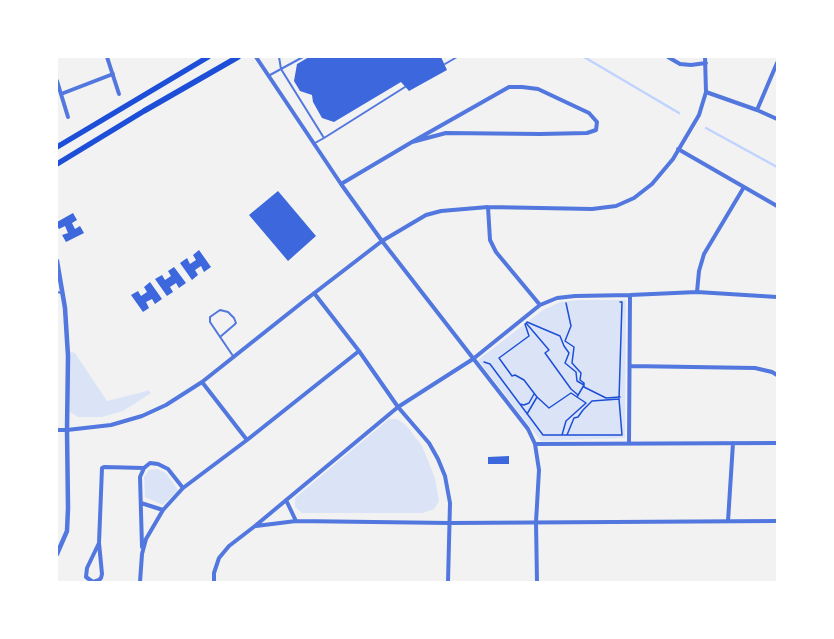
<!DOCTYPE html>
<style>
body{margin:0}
#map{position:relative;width:834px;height:639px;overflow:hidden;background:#f2f2f2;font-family:Barlow,sans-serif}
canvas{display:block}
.frame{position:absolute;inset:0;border:58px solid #fff;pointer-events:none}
</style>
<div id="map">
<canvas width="834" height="639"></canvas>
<div class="frame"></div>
</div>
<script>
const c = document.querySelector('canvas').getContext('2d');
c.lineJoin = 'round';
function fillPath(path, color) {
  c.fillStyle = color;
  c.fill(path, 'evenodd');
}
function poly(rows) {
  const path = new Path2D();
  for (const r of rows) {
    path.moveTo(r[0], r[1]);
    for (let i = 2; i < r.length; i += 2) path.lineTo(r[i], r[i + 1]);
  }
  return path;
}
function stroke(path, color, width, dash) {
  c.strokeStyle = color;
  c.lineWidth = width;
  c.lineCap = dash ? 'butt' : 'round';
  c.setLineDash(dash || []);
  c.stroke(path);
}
fillPath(poly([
 [580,300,626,300,625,438,541,441,478,360,543,310,560,302],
 [68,351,75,353,107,401,143,392,148,390,151,393,123,411,102,417,78,417,70,412],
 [389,419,397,419,406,425,422,446,435,478,439,501,434,509,423,513,302,513,295,507,295,498],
 [157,469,166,473,178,490,163,505,145,497,144,477,149,470]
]), '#dbe4f7');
stroke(poly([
 [584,57,679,113],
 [706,128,777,167]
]), '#bfd3fe', 2.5);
fillPath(poly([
 [309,57,441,57,447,70,409,91,401,82,334,122,322,118,313,102,312,95,300,91,294,81,297,64],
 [278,191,316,236,288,261,249,215],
 [73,213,77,220,72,223,75,229,80,226,84,233,66,242,62,235,68,233,65,226,59,229,57,226,57,222],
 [199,250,211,267,204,272,201,266,195,270,198,275,192,280,180,263,187,258,190,264,196,260,193,255],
 [174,267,186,283,179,288,176,283,170,287,173,292,167,296,155,279,162,275,165,280,171,276,168,271],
 [150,282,162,299,155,304,152,299,146,302,149,308,143,312,131,295,138,291,141,296,147,292,144,287],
 [509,456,509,464,488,464,488,457]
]), '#3d67dc');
stroke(poly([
 [566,303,571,326,565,341,574,347,572,363,581,373,580,380,584,383,584,387,606,398,620,397],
 [527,322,560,336,564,346,569,353,565,363,576,372,577,381,584,385,577,397],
 [526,323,549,350,545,353,571,389,578,395],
 [525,324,529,336,499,358,512,376,515,375,524,380,537,397,549,408,571,393,586,403,566,421,562,435],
 [484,362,490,364,543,435,622,435,619,399],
 [520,404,524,405,529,403,534,394],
 [527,414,537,397],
 [567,435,574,418,578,417,583,410,592,401,619,399,622,302,620,302]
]), '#1d4ed8', 1.5);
stroke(poly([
 [279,57,281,69,324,138,315,143],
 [445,64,457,57],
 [270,75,303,57],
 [324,138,405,87],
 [57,292,62,293],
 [220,337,234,325,236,323,234,318,228,312,220,310,210,317,210,322,212,325,233,356]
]), '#5277de', 2);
stroke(poly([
 [107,57,119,94],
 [256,57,341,184,382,241,528,429,535,444,539,470,536,522,537,582],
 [668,57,680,64,691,65,706,63],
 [57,81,68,117],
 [706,92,757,110,777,119],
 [61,94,113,74],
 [757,110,777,63],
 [678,149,777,206],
 [341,184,412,142,509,87,522,87,538,89,589,113,597,122,596,130,587,133,540,134,446,133,412,142],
 [488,207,490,240,496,252,540,305],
 [697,292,699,271,704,254,744,187],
 [314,293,359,351,398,407,429,443,438,459,445,476,450,503,448,582],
 [630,366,755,368,772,372,777,375],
 [202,382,247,440],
 [57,430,67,430,111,425,142,416,166,405,202,382,304,301,382,241,426,215,441,211,488,207,592,209,616,206,634,198,652,184,673,159,699,115,706,92,705,57],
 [629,443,630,295],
 [535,444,777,443],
 [286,500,296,521],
 [141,503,163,510],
 [728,521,733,443],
 [256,526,296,521,450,523,777,521],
 [99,543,87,568,86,577,93,582,99,580,101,578,102,574,99,543,102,468,104,467,144,468],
 [142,547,140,477,144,468,150,463,158,464,168,469,183,488],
 [140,582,142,554,146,539,163,510,183,488,247,440,359,351],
 [214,582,214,573,219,558,229,546,255,526,398,407,473,359,540,305,557,298,575,296,630,295,697,292,777,297]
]), '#5277de', 4);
stroke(poly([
 [57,261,65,308,68,356,67,430,68,508,67,531,57,554]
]), '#5277de', 4.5);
stroke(poly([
 [57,147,208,57],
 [57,164,144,111,238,57]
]), '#1d4ed8', 5.5);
</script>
